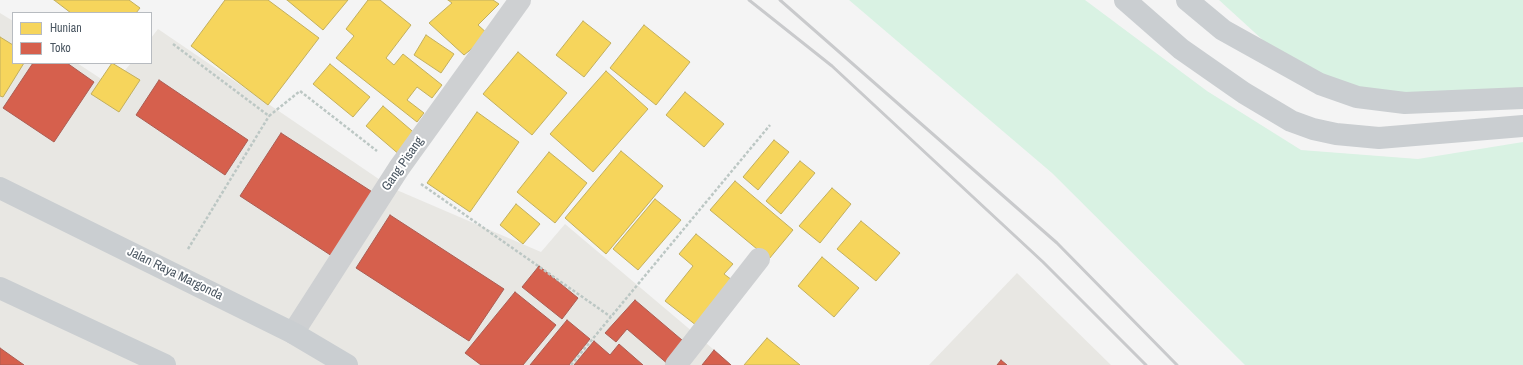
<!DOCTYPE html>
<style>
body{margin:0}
#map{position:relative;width:1523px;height:365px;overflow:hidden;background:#f4f4f4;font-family:"Archivo Narrow",sans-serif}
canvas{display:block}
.legend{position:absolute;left:12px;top:12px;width:140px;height:52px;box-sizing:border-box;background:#fff;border:1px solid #b7bbc0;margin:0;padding:5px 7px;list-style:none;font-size:12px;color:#4a5661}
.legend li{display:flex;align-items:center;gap:8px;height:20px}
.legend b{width:20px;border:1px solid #b7bbc0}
</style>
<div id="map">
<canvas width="1523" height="365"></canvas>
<ul class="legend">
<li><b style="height:11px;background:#f6d55c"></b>Hunian</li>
<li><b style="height:11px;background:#d6604d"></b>Toko</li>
</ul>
</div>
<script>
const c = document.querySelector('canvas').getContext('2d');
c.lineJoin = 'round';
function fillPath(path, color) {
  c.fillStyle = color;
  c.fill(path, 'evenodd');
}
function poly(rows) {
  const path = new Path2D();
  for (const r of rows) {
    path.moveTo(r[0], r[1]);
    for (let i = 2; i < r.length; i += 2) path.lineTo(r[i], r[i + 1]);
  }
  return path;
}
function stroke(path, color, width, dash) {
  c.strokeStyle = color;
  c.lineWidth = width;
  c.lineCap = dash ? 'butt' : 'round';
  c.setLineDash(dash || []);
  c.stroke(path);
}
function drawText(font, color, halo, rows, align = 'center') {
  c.font = font + ' "Archivo Narrow",sans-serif';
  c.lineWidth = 4;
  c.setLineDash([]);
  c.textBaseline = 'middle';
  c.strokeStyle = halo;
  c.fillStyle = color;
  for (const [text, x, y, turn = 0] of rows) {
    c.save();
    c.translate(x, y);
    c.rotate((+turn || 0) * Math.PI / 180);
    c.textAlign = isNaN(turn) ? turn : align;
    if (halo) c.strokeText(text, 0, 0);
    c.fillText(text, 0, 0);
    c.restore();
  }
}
fillPath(poly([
 [0,13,13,21,13,63,77,63,112,86,131,63,151,63,151,38,158,29,392,188,541,252,565,224,732,365,0,365],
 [1017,273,1111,365,929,365]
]), '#e8e7e3');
fillPath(poly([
 [849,0,1085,0,1207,91,1301,150,1418,159,1523,142,1523,365,1245,365,1052,173],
 [1219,0,1523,0,1523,89,1369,96,1276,52]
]), '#d9f2e3');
const homes = poly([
 [54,0,129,0,140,8,136,13,71,13,54,0],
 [225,0,268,0,319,38,268,105,191,46,225,0],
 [287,0,348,0,323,30,287,0],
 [368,0,380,0,411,25,386,58,394,65,403,54,442,85,432,98,417,87,407,100,424,113,417,122,336,58,354,36,346,29,368,0],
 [448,0,493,0,499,4,478,25,489,35,464,55,429,23,452,3,448,0],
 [583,21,611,43,584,77,556,55,583,21],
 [644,25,690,62,656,105,610,68,644,25],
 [426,35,454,54,441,73,414,55,426,35],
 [0,37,13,45,13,63,24,63,3,97,0,96,0,37],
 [518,52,567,93,532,135,483,94,518,52],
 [112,63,140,80,119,112,91,94,112,63],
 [330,64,370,97,353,117,313,84,330,64],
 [606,71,648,109,593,172,550,134,606,71],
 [685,92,724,124,704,147,666,115,685,92],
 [383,106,418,136,401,156,366,126,383,106],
 [477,112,519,142,470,212,427,183,477,112],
 [774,140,789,152,758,190,743,177,774,140],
 [621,151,663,186,606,254,565,218,621,151],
 [549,152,587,183,555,223,517,192,549,152],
 [800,161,815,173,781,214,766,201,800,161],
 [735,181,793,230,769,259,710,210,735,181],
 [832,188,851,204,820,243,799,226,832,188],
 [655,199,681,220,638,270,613,249,655,199],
 [516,204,540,224,523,244,500,225,516,204],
 [861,221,900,253,876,281,837,249,861,221],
 [696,234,733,264,724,274,736,283,701,329,665,301,693,266,679,254,696,234],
 [822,257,859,288,834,317,798,286,822,257],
 [767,338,800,365,744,365,767,338]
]);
fillPath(homes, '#f6d55c');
stroke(homes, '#c2af5e', 1);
const shops = poly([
 [33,63,67,63,94,82,54,142,3,108,33,63],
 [159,80,248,140,225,175,136,115,159,80],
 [281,133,377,195,335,258,240,196,281,133],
 [390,215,504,289,469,341,356,268,390,215],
 [539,266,578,298,562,319,522,287,539,266],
 [515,292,556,325,523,365,481,365,465,353,515,292],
 [635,300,689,346,669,365,627,329,616,342,605,333,635,300],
 [567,320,590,339,569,365,530,365,567,320],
 [594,341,610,355,619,344,643,365,574,365,594,341],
 [0,348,24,365,0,365,0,348],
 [714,350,731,365,702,365,714,350],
 [1001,360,1007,365,997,365,1001,360]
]);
fillPath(shops, '#d6604d');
stroke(shops, '#ac5d53', 1);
stroke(poly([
 [173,44,269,116,300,91,377,151],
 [421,184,611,317],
 [188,249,269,116],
 [571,365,770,125]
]), '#bcc7c4', 2.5, [3, 2]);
stroke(poly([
 [293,333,399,168,520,0],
 [676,365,759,259]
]), '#ced0d2', 22);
stroke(poly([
 [1125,0,1181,49,1244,93,1291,121,1313,129,1336,134,1379,138,1523,126],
 [1187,0,1223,30,1320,84,1357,97,1405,103,1523,98],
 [0,188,293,333,347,365],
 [0,288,165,365]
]), '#caced1', 22);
stroke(poly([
 [749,0,832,66,1043,262,1146,365],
 [780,0,1057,243,1177,365]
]), '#c9cacc', 3);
drawText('13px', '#4a5661', '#fff', [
 ["Gang Pisang",403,164,-55],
 ["Jalan Raya Margonda",175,274,26]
]);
</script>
